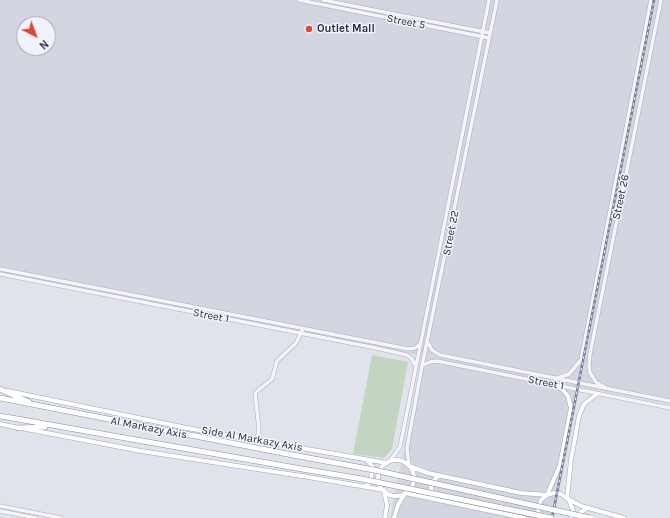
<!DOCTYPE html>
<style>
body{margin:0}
#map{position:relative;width:670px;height:518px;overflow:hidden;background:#e1e3eb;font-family:Karla,sans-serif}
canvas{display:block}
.north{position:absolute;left:16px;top:16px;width:40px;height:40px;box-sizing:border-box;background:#f1f3f8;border:1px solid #a1a3b0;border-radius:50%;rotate:138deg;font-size:11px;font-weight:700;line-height:16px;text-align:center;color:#282c44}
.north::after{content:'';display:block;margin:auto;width:14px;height:18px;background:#d8483e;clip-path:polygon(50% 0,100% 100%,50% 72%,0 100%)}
</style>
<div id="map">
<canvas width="670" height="518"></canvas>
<div class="north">N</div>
</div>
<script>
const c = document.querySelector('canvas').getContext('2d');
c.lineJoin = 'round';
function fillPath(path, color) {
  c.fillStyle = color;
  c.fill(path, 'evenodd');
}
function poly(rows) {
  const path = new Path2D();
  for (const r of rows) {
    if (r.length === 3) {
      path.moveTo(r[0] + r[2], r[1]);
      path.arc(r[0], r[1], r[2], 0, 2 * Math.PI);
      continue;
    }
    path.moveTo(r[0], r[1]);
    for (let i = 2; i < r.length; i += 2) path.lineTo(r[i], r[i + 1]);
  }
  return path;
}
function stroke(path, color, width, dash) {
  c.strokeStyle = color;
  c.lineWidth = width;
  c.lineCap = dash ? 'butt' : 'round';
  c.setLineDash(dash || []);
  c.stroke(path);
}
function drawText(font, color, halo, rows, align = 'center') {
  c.font = font + ' Karla,sans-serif';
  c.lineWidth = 3;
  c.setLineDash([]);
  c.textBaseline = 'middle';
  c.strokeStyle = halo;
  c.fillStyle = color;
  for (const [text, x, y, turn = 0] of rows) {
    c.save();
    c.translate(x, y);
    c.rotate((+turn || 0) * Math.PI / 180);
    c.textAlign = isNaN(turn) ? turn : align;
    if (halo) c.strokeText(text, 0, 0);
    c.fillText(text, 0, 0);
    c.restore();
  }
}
fillPath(poly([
 [0,0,670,0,670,404,580,387,554,518,390,518,423,356,0,272],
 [24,24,48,24,48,48,24,48]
]), '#d3d5e0');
fillPath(poly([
 [372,355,408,362,392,449,384,458,353,454]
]), '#c3d5c2');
const minor = poly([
 [299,0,489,38],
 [323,0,490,33],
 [0,269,408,349,415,348,420,344],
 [0,274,376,348,407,355,412,359,415,365],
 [428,343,432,350,440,355,670,401],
 [423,365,430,362,437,361,670,408],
 [555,379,569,374,581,360,651,0],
 [606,388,596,382,590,373,589,366,590,354,661,0],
 [257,440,259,429,255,393,272,379,277,361,296,343,303,329],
 [390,461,400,447,489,0],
 [409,466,407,448,422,366,497,0],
 [0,506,61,518],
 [0,511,36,518]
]);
const major = poly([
 [8,391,187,428,387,463],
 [597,394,584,404,579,416,571,460,567,498,581,506,624,518],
 [0,424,19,428],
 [26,429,141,451,308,477,384,490],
 [396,478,18],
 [409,466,428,473,521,493,547,495,560,465,571,408,568,396,562,389,555,385],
 [365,487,370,482,373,467,367,460],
 [384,491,387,505,385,518],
 [405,493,524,518],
 [432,496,431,485,438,475],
 [394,518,398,505,404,495],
 [539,518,538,508,541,500,547,495,554,493,561,494,569,500,573,510,571,518],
 [578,518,580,513,587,508]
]);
const highway = poly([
 [0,389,29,402],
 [0,398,298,456],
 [0,416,296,468],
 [18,428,45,427]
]);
stroke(minor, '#aaacb9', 4.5);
stroke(major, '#a0a4b8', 5);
stroke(highway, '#888ca3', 6);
stroke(minor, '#f5f5f9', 3.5);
stroke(major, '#fff', 4);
stroke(highway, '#fff', 5);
const rail = poly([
 [552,518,654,0]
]);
stroke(rail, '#7a7e96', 2.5);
stroke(rail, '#f1f3f8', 1, [3]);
const highwayBridge = poly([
 [298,456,374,470,590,518],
 [296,468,362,479,551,518]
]);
stroke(highwayBridge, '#888ca3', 6, []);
stroke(highwayBridge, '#fff', 5);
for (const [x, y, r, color] of [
 [309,29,4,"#d8483e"]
]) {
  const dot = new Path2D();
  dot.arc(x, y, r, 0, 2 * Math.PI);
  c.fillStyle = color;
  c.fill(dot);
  stroke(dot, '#f1f3f8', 1.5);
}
drawText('11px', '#282c44', '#f1f3f8', [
 ["Street 5",406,22,11],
 ["Street 26",621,197,-78],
 ["Street 22",451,233,-79],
 ["Street 1",211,316,11],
 ["Street 1",546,383,11],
 ["Al Markazy Axis",149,428,11],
 ["Side Al Markazy Axis",252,439,10]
]);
drawText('bold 11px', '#282c44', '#f1f3f8', [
 ["Outlet Mall",317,29]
], 'left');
</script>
